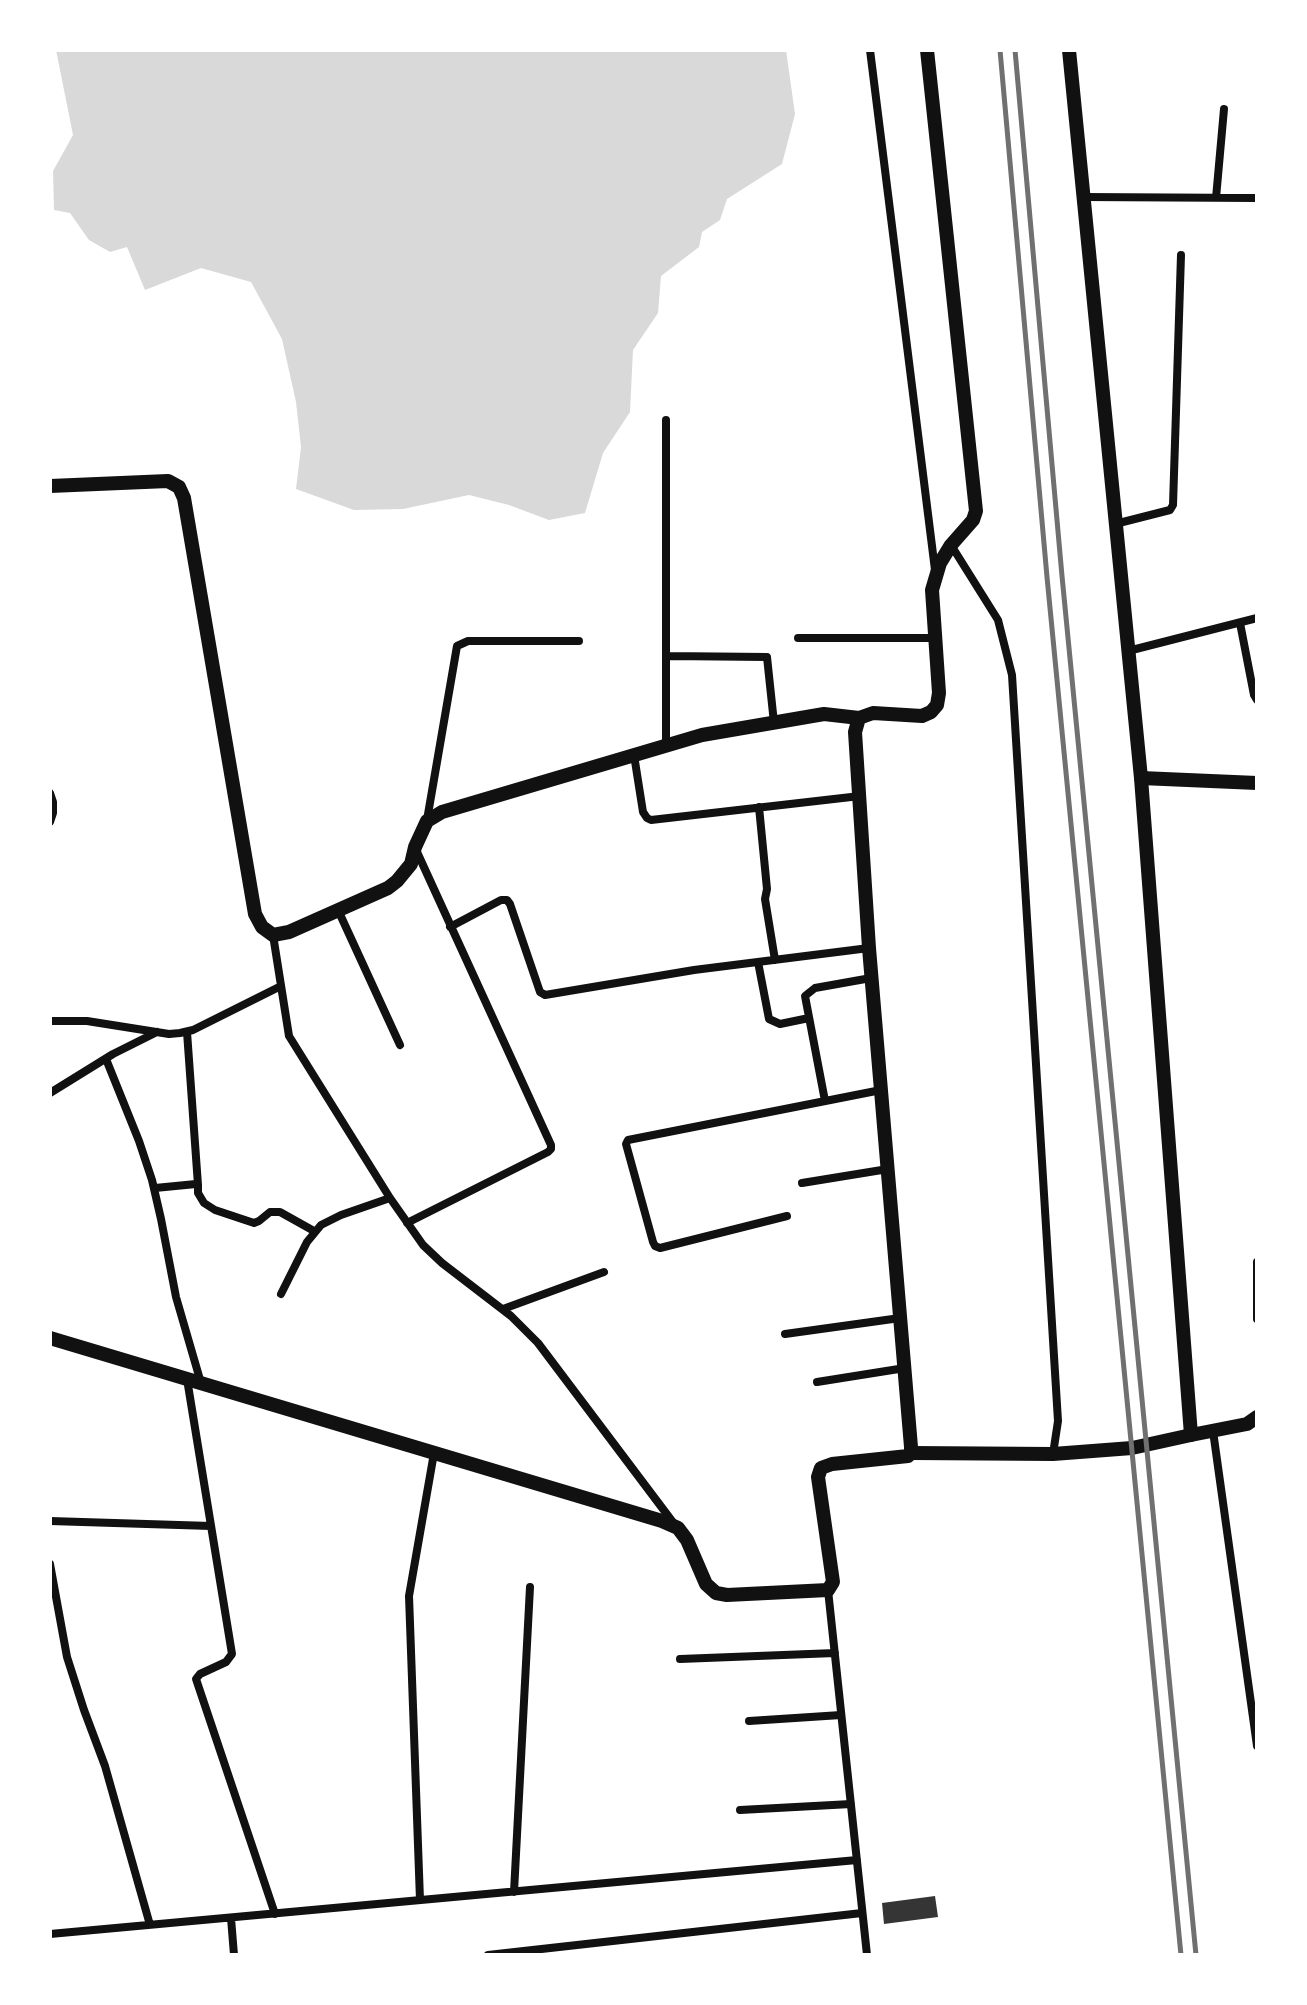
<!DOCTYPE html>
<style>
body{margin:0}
#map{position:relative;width:1307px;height:2005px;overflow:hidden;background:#fff;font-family:"PT Sans",sans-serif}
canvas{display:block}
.frame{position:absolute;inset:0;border:52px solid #fff;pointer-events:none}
</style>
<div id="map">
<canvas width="1307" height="2005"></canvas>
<div class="frame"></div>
</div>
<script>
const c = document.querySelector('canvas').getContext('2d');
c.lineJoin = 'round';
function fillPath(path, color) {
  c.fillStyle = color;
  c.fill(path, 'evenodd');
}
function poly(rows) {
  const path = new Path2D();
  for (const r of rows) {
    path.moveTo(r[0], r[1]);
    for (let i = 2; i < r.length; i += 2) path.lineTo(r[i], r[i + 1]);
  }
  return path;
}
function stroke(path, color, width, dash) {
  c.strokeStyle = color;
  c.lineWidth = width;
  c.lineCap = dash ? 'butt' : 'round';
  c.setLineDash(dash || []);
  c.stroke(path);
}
fillPath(poly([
 [56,50,786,50,795,114,782,164,727,199,720,220,702,232,699,247,661,276,658,313,633,350,630,412,603,453,585,513,549,520,509,505,469,495,403,509,354,510,296,489,301,447,296,402,282,339,251,282,201,268,145,290,127,247,110,252,89,240,70,213,54,210,53,171,73,135]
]), '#d9d9d9');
fillPath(poly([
 [935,1896,938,1917,884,1924,882,1903]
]), '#353535');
stroke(poly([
 [870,50,935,570],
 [1083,197,1257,198],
 [1216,198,1224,109],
 [666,420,666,746],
 [1115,524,1170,510,1173,505,1181,255],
 [951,545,998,620,1012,675,1058,1421,1053,1454],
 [1240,623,1254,695,1257,700],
 [798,638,936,638],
 [1128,651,1257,618],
 [667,656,767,657,774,723],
 [634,755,643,812,647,818,651,820,860,796],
 [50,793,53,802,53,813,50,822],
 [759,807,767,889,765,899,775,960],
 [427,820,457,646,468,641,579,641],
 [338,910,400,1045],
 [450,927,501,900,507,900,510,904,540,992,545,995,694,970,869,948],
 [273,935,289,1036,390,1198,423,1245,442,1263,511,1316,538,1343,675,1525],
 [758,962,769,1019,780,1024,809,1018],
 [50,1021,87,1021,169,1034,180,1033,193,1030,281,986],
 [187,1032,198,1185],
 [106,1059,139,1141,152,1180,161,1219,176,1297,201,1383],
 [50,1093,113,1054,157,1032],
 [825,1101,805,996,815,988,871,978],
 [802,1183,888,1169],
 [155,1188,196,1184,198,1185,198,1193,204,1203,215,1210,254,1223,259,1221,270,1212,280,1212,314,1231],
 [787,1216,660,1248,655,1246,653,1242,626,1144,628,1140,881,1090],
 [407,1223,548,1152,551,1149,551,1145,417,852],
 [1257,1262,1257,1319],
 [281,1294,307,1242,321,1225,341,1215,390,1198],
 [503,1309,604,1272],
 [785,1334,900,1318],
 [187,1379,232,1654,226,1662,200,1674,196,1679,275,1914],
 [817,1382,905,1368],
 [1213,1431,1257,1746],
 [50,1521,211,1526],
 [50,1564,67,1657,84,1710,105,1766,150,1925],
 [828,1590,867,1955],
 [680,1659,835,1653],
 [749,1721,841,1715],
 [740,1810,851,1804],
 [514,1892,530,1587],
 [420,1900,409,1596,434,1453],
 [231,1918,234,1955],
 [50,1934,857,1860],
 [488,1955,862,1913]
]), '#111', 8);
stroke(poly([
 [50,486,168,481,179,487,184,498,255,914,262,927,273,935,289,932,388,888,397,881,411,864,415,847,427,821,442,812,702,735,824,714,859,718],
 [1141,778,1257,783],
 [911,1453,1053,1454,1132,1448,1191,1435]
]), '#111', 14);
stroke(poly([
 [1069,50,1141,778,1191,1435,1247,1424,1257,1417],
 [50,1338,662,1521,678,1528,687,1540,706,1584,716,1593,727,1595,828,1590,833,1582,818,1477,821,1468,832,1464,908,1456,911,1453,911,1447,869,948,855,732,859,718,873,713,922,716,931,712,937,705,939,693,932,590,940,563,951,545,973,520,976,511,927,50]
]), '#111', 14);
stroke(poly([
 [1000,50,1047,577,1181,1955],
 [1015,50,1062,576,1196,1955]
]), '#707070', 5);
</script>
